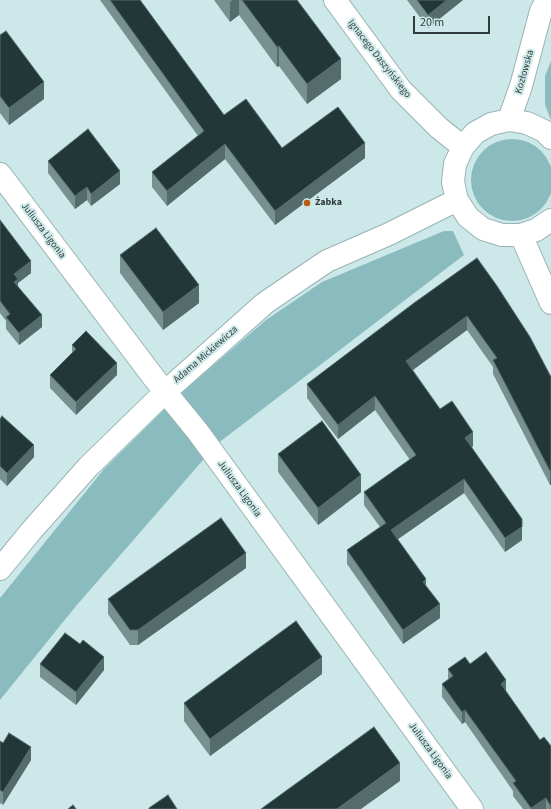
<!DOCTYPE html>
<meta charset="utf-8">
<style>
body{margin:0}
#map{position:relative;width:551px;height:809px;overflow:hidden;background:#cde8e9;font-family:"Source Sans 3",sans-serif}
canvas{display:block}
.scale{position:absolute;left:413px;top:16px;width:77px;height:18px;box-sizing:border-box;border:2px solid #313c3c;border-top:0;padding-left:5px;font-size:12px;line-height:14px;white-space:nowrap;color:#313c3c;-webkit-text-stroke:3px #cde8e9;paint-order:stroke}
</style>
<div id="map">
<canvas width="551" height="809"></canvas>
<div class="scale">20 m</div>
</div>
<script>
const c = document.querySelector('canvas').getContext('2d');
c.lineJoin = 'round';
function fillPath(path, color) {
  c.fillStyle = color;
  c.fill(path, 'evenodd');
}
function poly(rows) {
  const path = new Path2D();
  for (const r of rows) {
    if (r.length === 3) {
      path.moveTo(r[0] + r[2], r[1]);
      path.arc(r[0], r[1], r[2], 0, 2 * Math.PI);
      continue;
    }
    path.moveTo(r[0], r[1]);
    for (let i = 2; i < r.length; i += 2) path.lineTo(r[i], r[i + 1]);
  }
  return path;
}
function stroke(path, color, width, dash) {
  c.strokeStyle = color;
  c.lineWidth = width;
  c.lineCap = dash ? 'butt' : 'round';
  c.setLineDash(dash || []);
  c.stroke(path);
}
function drawText(font, color, halo, rows, align = 'center') {
  c.font = font + ' "Source Sans 3",sans-serif';
  c.lineWidth = 4;
  c.setLineDash([]);
  c.textBaseline = 'middle';
  c.strokeStyle = halo;
  c.fillStyle = color;
  for (const [text, x, y, turn = 0] of rows) {
    c.save();
    c.translate(x, y);
    c.rotate((+turn || 0) * Math.PI / 180);
    c.textAlign = isNaN(turn) ? turn : align;
    if (halo) c.strokeText(text, 0, 0);
    c.fillText(text, 0, 0);
    c.restore();
  }
}
fillPath(poly([
 [551,61,551,120,545,105,545,76],
 [512,180,41],
 [444,231,453,231,464,255,217,444,76,606,0,700,0,598,104,469,181,393,266,320,322,282]
]), '#8abcbf');
const minor = poly([
 [509,120,521,86,541,11,547,0],
 [0,174,154,378,198,432,472,809],
 [0,569,32,530,88,467,165,392,265,303,327,261,389,234,457,200]
]);
const tertiary = poly([
 [335,0,401,90,439,128,463,147],
 [551,138,544,131,527,123,509,120,491,124,475,133,463,147,455,164,453,182,457,200,468,217,483,229,502,235,521,235,536,230,551,220],
 [521,235,551,303]
]);
stroke(minor, '#99b3b4', 24);
stroke(tertiary, '#99b3b4', 24);
stroke(minor, '#fff', 22);
stroke(tertiary, '#fff', 22);
fillPath(poly([
 [100,0,140,0,224,115,282,148,365,158,275,225,225,159,167,206,152,187,152,172,198,136],
 [214,0,297,0,341,79,307,104,279,66,277,67,239,15,230,22],
 [407,0,463,0,428,28],
 [0,35,44,99,9,125,0,113],
 [48,161,120,184,91,206,87,200,75,209,48,173],
 [0,220,31,273,18,283,18,286,42,327,19,345,6,329,6,321,0,313],
 [120,255,199,303,163,330,120,273],
 [477,258,551,377,551,485,550,485,493,374,493,367,467,330,413,370,440,409,473,446,472,447,522,540,505,552,464,493,398,539,426,586,440,618,403,644,347,564,347,550,380,527,364,505,364,492,410,460,375,410,338,439,307,398,307,384],
 [72,345,117,375,76,415,50,388,50,375,72,353],
 [0,419,34,457,7,486,0,479],
 [278,454,361,492,318,525,278,472],
 [246,568,138,645,130,645,108,614,108,599],
 [40,664,104,670,76,705,40,677],
 [470,664,506,692,540,740,551,809,523,809,513,796,513,791,465,722,462,724,442,697,442,684,448,680,448,669],
 [322,674,210,756,184,721,184,703],
 [0,741,31,760,3,805,0,803]
]), '#779090');
fillPath(poly([
 [233,0,239,0,239,15,230,22,230,2],
 [447,0,463,0,428,28,428,15],
 [279,46,279,66,277,67,277,47],
 [341,59,341,79,307,104,307,84],
 [44,82,44,99,9,125,9,108],
 [365,143,365,158,275,225,275,211],
 [225,144,225,159,167,206,167,191],
 [120,171,120,184,91,206,91,194],
 [87,187,87,200,75,209,75,196],
 [31,261,31,273,18,283,18,291,14,294,14,274],
 [199,285,199,303,163,330,163,312],
 [42,315,42,327,19,345,19,333],
 [467,316,467,330,406,375,406,361],
 [117,363,117,375,76,415,76,402],
 [375,396,375,410,338,439,338,425],
 [473,432,473,446,465,452,465,438],
 [34,445,34,457,7,486,7,473],
 [550,471,551,471,551,485,550,485],
 [361,475,361,492,318,525,318,508],
 [464,479,464,493,391,544,391,530],
 [522,527,522,540,505,552,505,538],
 [246,553,246,568,138,645,138,630],
 [426,579,426,593,423,582],
 [440,604,440,618,403,644,403,630],
 [104,657,104,670,76,705,76,692],
 [322,657,322,674,210,756,210,739],
 [506,680,506,693,501,684],
 [465,710,465,722,462,724,462,712],
 [31,747,31,760,3,805,3,792],
 [400,763,400,781,361,809,337,809],
 [546,798,546,809,531,809,531,808],
 [551,804,551,809,550,809,550,805]
]), '#556c6d');
const building = poly([
 [110,0,140,0,224,115,246,99,282,148,338,107,365,143,275,211,225,144,167,191,152,172,204,131,110,0],
 [242,0,297,0,341,59,307,84,279,46,277,47,242,0],
 [417,0,447,0,428,15,417,0],
 [6,31,44,82,9,108,0,96,0,35,6,31],
 [88,129,120,171,91,194,87,187,75,196,48,161,88,129],
 [0,220,31,261,14,274,18,279,14,282,42,315,19,333,6,317,10,314,0,301,0,220],
 [156,228,199,285,163,312,120,255,156,228],
 [477,258,497,286,530,337,551,377,551,471,550,471,493,360,497,358,467,316,406,361,440,409,452,401,473,432,465,438,522,519,522,527,505,538,464,479,391,530,426,579,423,582,440,604,403,630,347,550,386,523,364,492,416,455,375,396,338,425,307,384,414,303,477,258],
 [86,331,117,363,76,402,50,375,76,349,72,345,86,331],
 [2,416,34,445,7,473,0,466,0,419,2,416],
 [322,421,361,475,318,508,278,454,322,421],
 [221,518,246,553,138,630,130,630,108,599,221,518],
 [296,621,322,657,210,739,184,703,296,621],
 [65,633,80,644,83,640,104,657,76,692,40,664,65,633],
 [486,652,506,680,501,684,540,740,544,737,551,746,551,804,550,805,546,798,531,808,513,783,516,781,465,710,462,712,442,684,453,676,448,669,465,657,470,664,486,652],
 [374,727,400,763,337,809,261,809,374,727],
 [9,733,31,747,3,792,0,790,0,741,3,743,9,733],
 [168,795,177,809,149,809,149,808,168,795],
 [73,805,76,809,68,809,73,805]
]);
fillPath(building, '#213738');
stroke(building, '#556c6d', 1);
for (const [x, y, r, color] of [
 [307,203,4,"#b95a0e"]
]) {
  const dot = new Path2D();
  dot.arc(x, y, r, 0, 2 * Math.PI);
  c.fillStyle = color;
  c.fill(dot);
  stroke(dot, '#cde8e9', 1.5);
}
drawText('10px', '#313c3c', '#cde8e9', [
 ["Ignacego Daszyńskiego",379,59,52],
 ["Kozłowska",525,72,-74],
 ["Juliusza Ligonia",43,231,53],
 ["Adama Mickiewicza",206,355,-41],
 ["Juliusza Ligonia",239,489,54],
 ["Juliusza Ligonia",430,751,54]
]);
drawText('bold 10px', '#313c3c', '#cde8e9', [
 ["Żabka",315,203]
], 'left');
</script>
